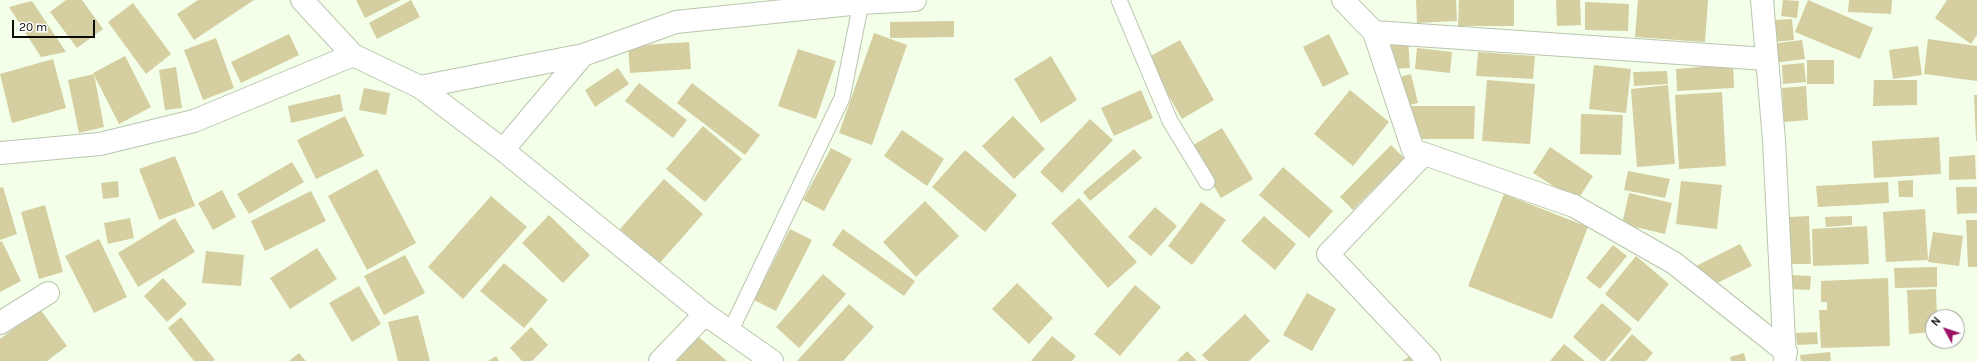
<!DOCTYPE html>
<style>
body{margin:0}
#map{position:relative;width:1977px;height:361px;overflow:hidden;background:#f3ffe8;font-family:Karla,sans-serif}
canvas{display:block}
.north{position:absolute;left:1925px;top:309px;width:40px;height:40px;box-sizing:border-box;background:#fff;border:1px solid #9d9f9c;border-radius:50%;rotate:310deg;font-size:11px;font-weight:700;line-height:16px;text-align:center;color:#0a0e07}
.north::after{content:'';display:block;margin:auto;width:14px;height:18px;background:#9b1466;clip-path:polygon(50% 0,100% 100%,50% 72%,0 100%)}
.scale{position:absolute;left:12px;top:20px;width:83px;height:18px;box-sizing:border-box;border:2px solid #0a0e07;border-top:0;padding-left:5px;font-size:12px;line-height:14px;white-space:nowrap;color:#0a0e07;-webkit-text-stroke:3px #fff;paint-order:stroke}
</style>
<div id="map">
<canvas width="1977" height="361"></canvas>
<div class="north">N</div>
<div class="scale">20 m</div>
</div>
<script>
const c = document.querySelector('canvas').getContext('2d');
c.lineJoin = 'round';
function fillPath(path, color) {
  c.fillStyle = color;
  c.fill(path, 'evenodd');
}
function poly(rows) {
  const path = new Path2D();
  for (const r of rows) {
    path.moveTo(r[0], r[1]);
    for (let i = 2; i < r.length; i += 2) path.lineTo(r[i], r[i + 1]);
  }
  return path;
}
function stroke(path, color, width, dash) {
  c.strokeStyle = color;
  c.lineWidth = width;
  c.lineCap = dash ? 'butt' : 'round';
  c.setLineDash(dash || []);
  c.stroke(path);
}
fillPath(poly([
 [66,0,82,0,103,29,77,48,50,12],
 [198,0,254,0,194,40,177,14],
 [356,0,401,0,365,18],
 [411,0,420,17,377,39,369,23],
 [1416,0,1456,0,1457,21,1417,23],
 [1459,0,1514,0,1514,26,1458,26],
 [1556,0,1580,0,1581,25,1557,26],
 [1638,0,1708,0,1705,42,1635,37],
 [1783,0,1799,1,1797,18,1781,16],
 [1808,0,1873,28,1860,59,1795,32],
 [1849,0,1892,0,1891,14,1848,12],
 [1947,0,1977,0,1977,35,1971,44,1935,18],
 [32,1,66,52,41,57,9,7],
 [1585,2,1629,4,1628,31,1585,30],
 [133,3,171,54,146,74,108,22],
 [1792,19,1794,40,1774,42,1772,20],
 [954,21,954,37,890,38,890,22],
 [874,33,907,45,872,145,839,133],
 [289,34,299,55,241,83,231,62],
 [1329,34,1349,74,1323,87,1303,47],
 [216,38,234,88,203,100,184,50],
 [1408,39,1410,68,1391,69,1389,40],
 [1928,39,1977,46,1977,81,1924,74],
 [1180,40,1214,100,1182,119,1147,58],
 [1802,40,1805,59,1773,63,1770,44],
 [689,42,691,69,630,73,628,46],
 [1918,46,1922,75,1893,79,1889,50],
 [1417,48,1452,52,1450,73,1415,69],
 [798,49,836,61,816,119,778,106],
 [1478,52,1535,56,1533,79,1476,76],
 [125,56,151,107,119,124,93,73],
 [1051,56,1077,100,1041,123,1014,79],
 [53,59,66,108,12,123,0,74],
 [1807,60,1834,60,1834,84,1807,84],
 [1804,63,1806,82,1783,84,1782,65],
 [1733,64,1734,88,1677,91,1676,69],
 [1594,65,1631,69,1626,113,1589,109],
 [176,67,182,108,165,110,159,70],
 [618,68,629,84,595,107,585,90],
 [1667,71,1668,84,1634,86,1633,72],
 [94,74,104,127,79,133,68,80],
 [1411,74,1418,103,1400,107,1392,79],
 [1487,80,1535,84,1530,144,1482,141],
 [1874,80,1917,80,1917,105,1873,106],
 [639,83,687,120,673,138,625,101],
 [692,83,760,135,745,155,677,103],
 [1668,85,1675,164,1637,167,1631,89],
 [1806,86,1808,120,1784,122,1782,88],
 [364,88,390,93,386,115,359,110],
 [1141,90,1153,118,1114,136,1101,108],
 [1350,90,1389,122,1353,166,1314,134],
 [1722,92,1726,166,1679,169,1675,95],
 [340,94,343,111,291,123,288,106],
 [1974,95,1977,95,1977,141,1976,141],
 [1411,106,1475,106,1474,139,1411,139],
 [1581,114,1623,115,1621,155,1580,154],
 [345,116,364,156,316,179,297,140],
 [1013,116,1045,149,1014,179,982,146],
 [1090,119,1113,140,1062,193,1040,172],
 [703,126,742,159,705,202,666,169],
 [1222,128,1253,179,1221,198,1190,147],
 [902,130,944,159,927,186,884,156],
 [1939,137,1941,174,1874,178,1872,141],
 [1391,145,1404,158,1353,210,1340,197],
 [1550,147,1593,176,1577,201,1533,173],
 [831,148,852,159,824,211,803,200],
 [1134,149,1142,158,1090,201,1083,192],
 [965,150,1017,195,985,232,932,187],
 [1975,155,1976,179,1949,180,1949,157],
 [175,156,195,206,159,220,139,169],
 [292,162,304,182,249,214,237,194],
 [1283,167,1333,211,1309,238,1259,195],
 [377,169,416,243,367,270,328,196],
 [1628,171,1670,179,1665,198,1624,190],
 [664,179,703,214,659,264,620,229],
 [1913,180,1913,197,1899,197,1898,181],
 [118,181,119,197,103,199,101,183],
 [1681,181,1722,185,1717,229,1676,224],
 [1888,182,1889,203,1818,207,1816,186],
 [3,187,17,234,0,240,0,188],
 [1956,187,1977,187,1977,213,1957,214],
 [222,190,236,217,213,230,198,203],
 [311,191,326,221,265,251,251,221],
 [1629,193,1672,203,1665,234,1622,224],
 [1504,194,1588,227,1552,319,1468,286],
 [491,196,527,227,463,299,428,267],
 [1079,198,1137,262,1108,288,1051,223],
 [925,201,959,236,916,277,883,242],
 [1201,202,1226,220,1192,265,1168,246],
 [45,205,63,272,39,279,21,212],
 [1155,207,1177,226,1151,256,1128,237],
 [1925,209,1928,260,1886,262,1883,212],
 [549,215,590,255,563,283,522,243],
 [1264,216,1296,244,1275,270,1241,241],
 [1809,216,1811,264,1790,264,1789,217],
 [1852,216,1852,225,1826,227,1825,217],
 [130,218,134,238,108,244,104,223],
 [175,218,195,252,138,287,118,253],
 [1966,220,1977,220,1977,267,1968,267],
 [1867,226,1869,264,1813,266,1812,229],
 [790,229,812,240,776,311,754,300],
 [843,229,915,281,904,296,832,245],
 [1933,232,1963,236,1959,266,1928,262],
 [99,239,127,297,94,313,65,256],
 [2,241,21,281,0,292,0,242],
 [1740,244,1752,266,1707,288,1696,266],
 [1613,245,1627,256,1600,289,1586,278],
 [317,248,337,279,290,309,270,278],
 [206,251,244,255,241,286,202,283],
 [405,255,425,293,384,315,364,276],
 [1636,256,1669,284,1638,322,1605,294],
 [504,263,548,300,524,328,480,291],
 [1937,267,1937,287,1895,288,1894,268],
 [823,274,846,294,799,348,776,327],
 [1790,275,1811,276,1810,290,1789,289],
 [163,278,187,304,167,322,144,296],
 [1888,278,1890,346,1821,348,1819,310,1827,310,1827,302,1821,302,1821,281],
 [1017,283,1053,318,1029,344,992,309],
 [1135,285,1161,307,1120,356,1094,334],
 [359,286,381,324,352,342,329,303],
 [1936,289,1937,317,1933,317,1933,332,1909,334,1907,290],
 [1307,293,1336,309,1312,351,1283,335],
 [1602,303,1632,329,1605,361,1601,361,1573,337],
 [849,304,874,327,843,361,797,361],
 [40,309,67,346,47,361,0,361,0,339],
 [1245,314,1270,341,1249,361,1208,361,1202,355],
 [418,315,430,361,398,361,388,322],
 [181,317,215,360,213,361,194,361,168,328],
 [531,327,548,345,532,361,522,361,510,348],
 [1817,332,1818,344,1797,345,1796,333],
 [695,334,727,361,673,361],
 [1632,334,1653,353,1646,361,1609,361],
 [1052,336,1076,356,1072,361,1031,361],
 [1564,344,1585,361,1550,361],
 [1187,351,1197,361,1177,361],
 [1830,352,1831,361,1801,361,1800,355],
 [299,353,306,361,289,361],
 [1415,353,1420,361,1402,361],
 [1744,353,1746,361,1731,361,1730,357],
 [496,356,499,361,488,361]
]), '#d4cea0');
const lane = poly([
 [1119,0,1170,121,1207,182],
 [730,332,842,98,861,3]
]);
const street = poly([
 [302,0,353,55,420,87,503,150,705,314,772,361],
 [1343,0,1374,32,1766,59],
 [1762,0,1774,140,1785,361],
 [1374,32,1413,150,1574,206,1674,263,1786,352],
 [420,87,583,55,676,22,861,3,915,0],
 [503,150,583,55],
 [0,153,100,144,194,121,353,55],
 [1424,154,1328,254,1429,361],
 [0,323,48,293],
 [660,361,705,314]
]);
stroke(lane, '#bac5af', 17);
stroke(street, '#bac5af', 24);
stroke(lane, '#fff', 15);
stroke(street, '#fff', 22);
</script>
